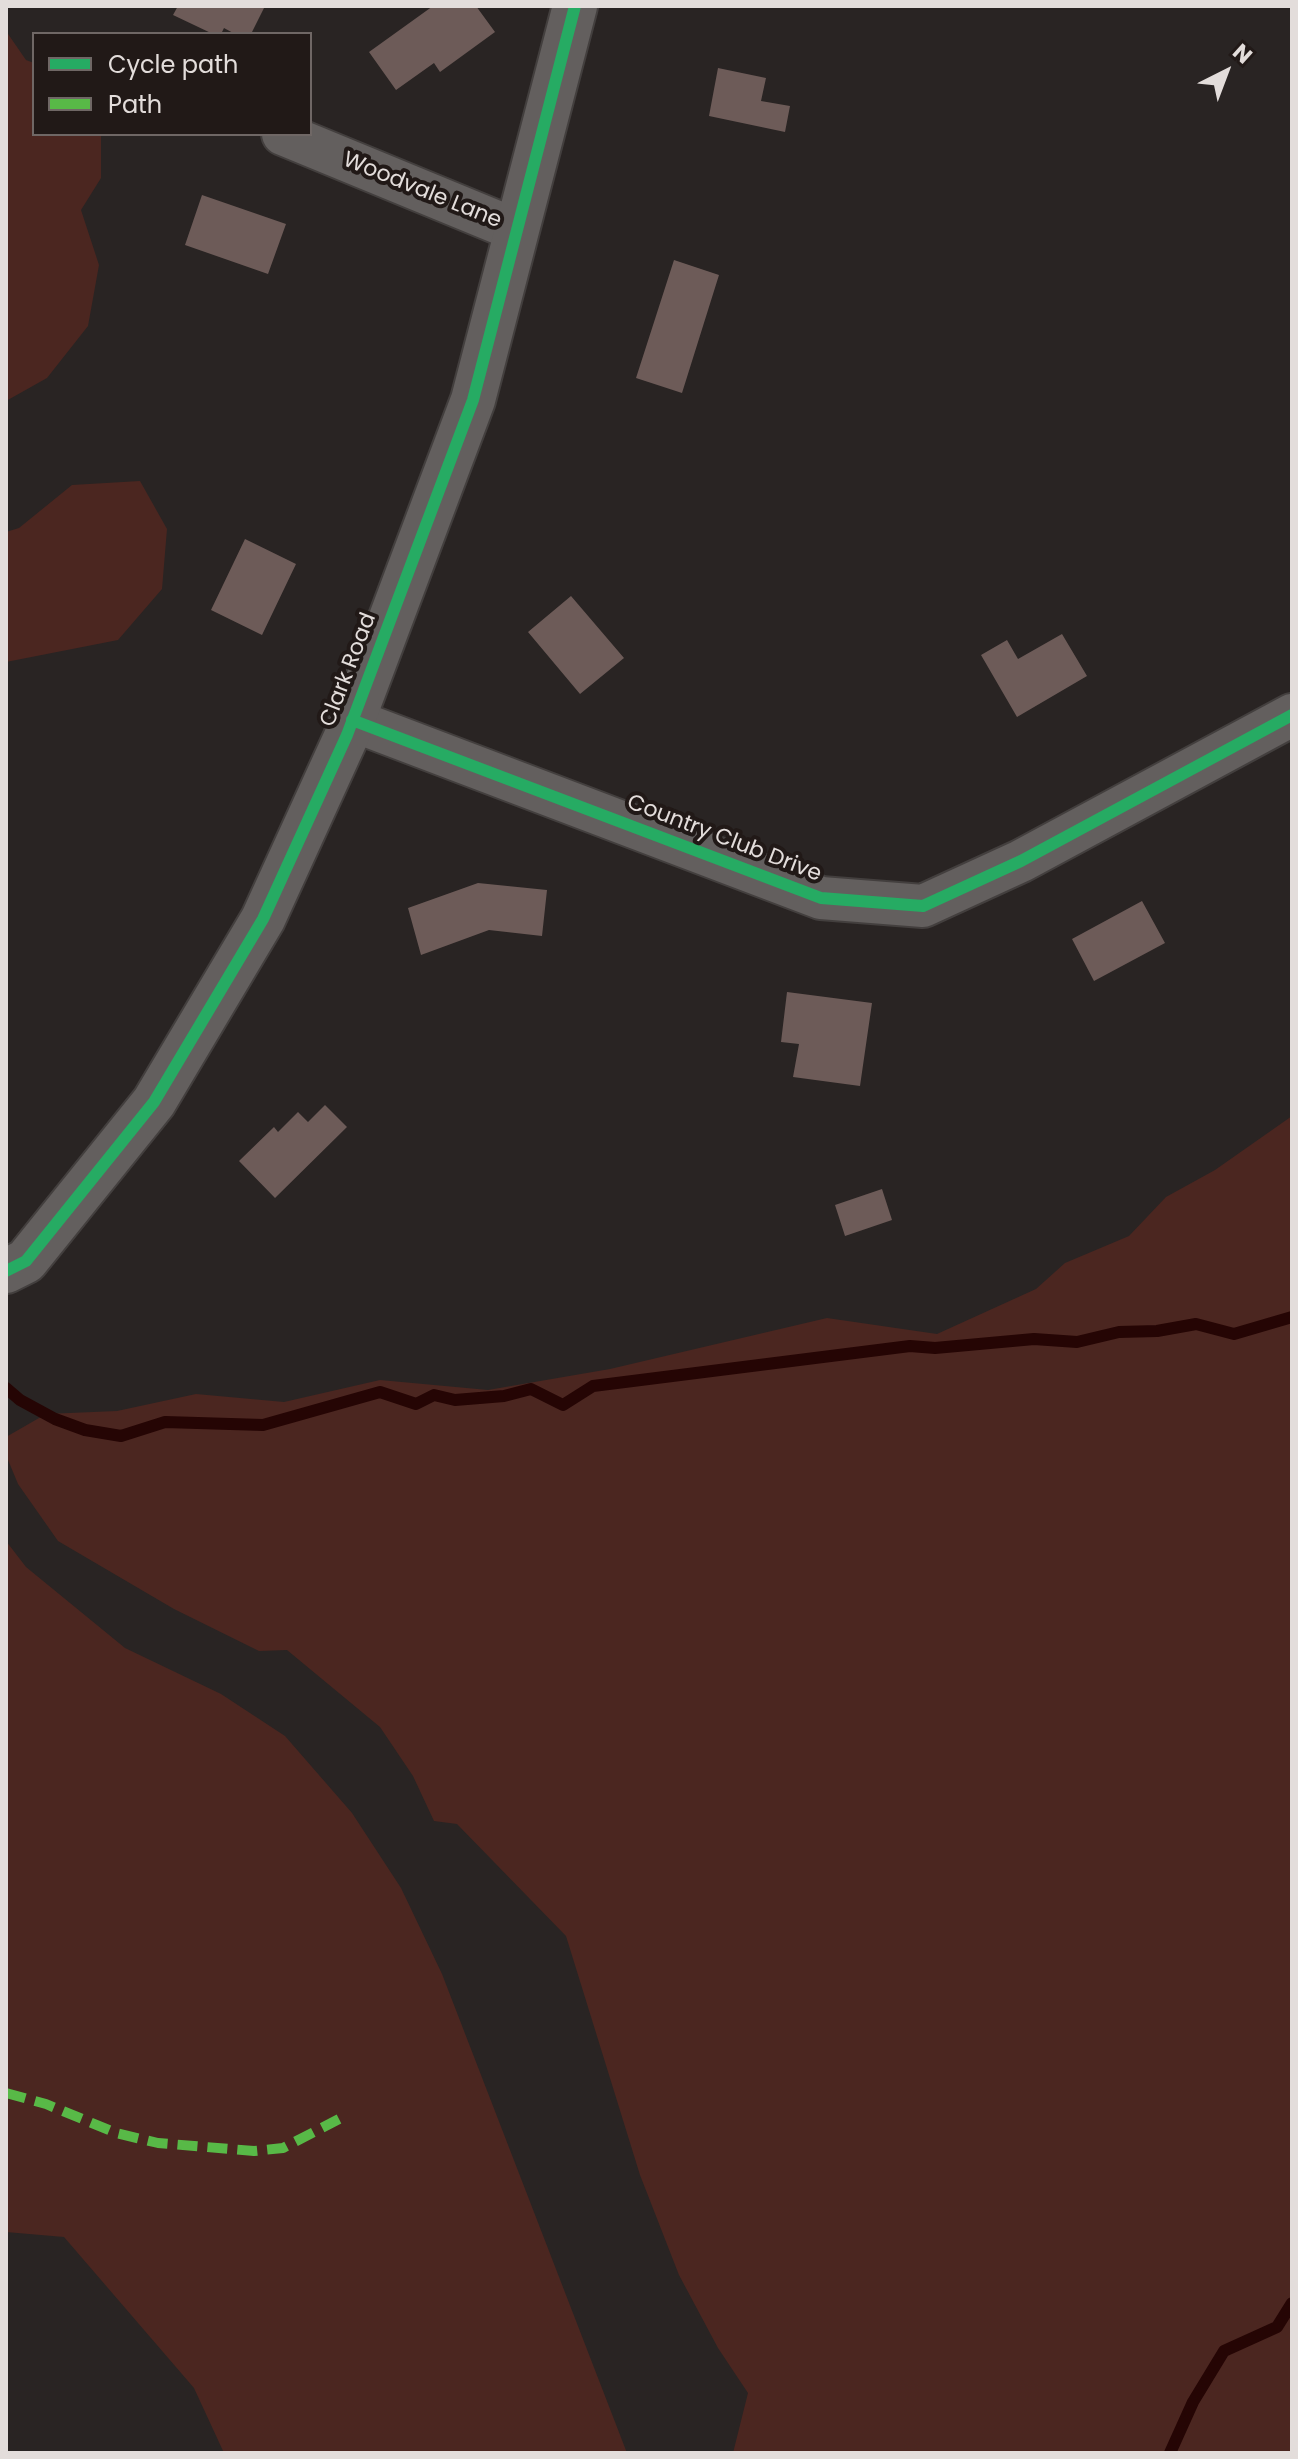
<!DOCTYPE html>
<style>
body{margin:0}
#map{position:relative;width:1298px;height:2459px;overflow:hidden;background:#292423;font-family:Poppins,sans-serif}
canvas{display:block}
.frame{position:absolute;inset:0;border:8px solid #e3dddb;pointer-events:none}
.legend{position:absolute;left:32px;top:32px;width:280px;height:104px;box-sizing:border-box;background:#211917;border:2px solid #6f6765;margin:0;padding:10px 14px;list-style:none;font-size:24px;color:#e3dddb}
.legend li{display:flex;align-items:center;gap:16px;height:40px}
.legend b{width:40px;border:2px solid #6f6765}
.north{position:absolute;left:1186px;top:32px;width:80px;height:80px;-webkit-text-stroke:6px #211917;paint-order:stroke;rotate:42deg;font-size:22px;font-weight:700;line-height:32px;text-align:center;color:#e3dddb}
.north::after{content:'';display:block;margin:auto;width:28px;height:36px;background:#e3dddb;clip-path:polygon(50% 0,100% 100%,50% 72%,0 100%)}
</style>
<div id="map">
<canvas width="1298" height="2459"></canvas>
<div class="frame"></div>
<ul class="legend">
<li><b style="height:10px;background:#26ab63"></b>Cycle path</li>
<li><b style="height:10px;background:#58b947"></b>Path</li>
</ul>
<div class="north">N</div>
</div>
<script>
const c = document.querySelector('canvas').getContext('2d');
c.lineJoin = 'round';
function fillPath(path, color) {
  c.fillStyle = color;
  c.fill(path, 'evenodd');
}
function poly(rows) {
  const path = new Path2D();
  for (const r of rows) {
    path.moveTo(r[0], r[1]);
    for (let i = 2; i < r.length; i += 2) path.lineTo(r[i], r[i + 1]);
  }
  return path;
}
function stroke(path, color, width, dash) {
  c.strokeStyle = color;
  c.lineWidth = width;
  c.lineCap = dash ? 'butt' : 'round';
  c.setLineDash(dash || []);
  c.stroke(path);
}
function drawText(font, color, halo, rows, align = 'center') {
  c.font = font + ' Poppins,sans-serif';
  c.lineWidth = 8;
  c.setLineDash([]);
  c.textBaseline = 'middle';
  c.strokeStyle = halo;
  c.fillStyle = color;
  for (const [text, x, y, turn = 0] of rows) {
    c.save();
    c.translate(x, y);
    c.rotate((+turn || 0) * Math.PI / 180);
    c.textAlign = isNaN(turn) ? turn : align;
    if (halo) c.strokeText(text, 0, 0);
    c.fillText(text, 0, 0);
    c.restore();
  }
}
fillPath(poly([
 [6,31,26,60,34,63,34,134,101,134,101,178,81,210,99,265,88,326,47,378,6,401],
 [140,481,167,529,162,589,118,640,6,662,6,532,19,528,72,485],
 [1292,1116,1292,2453,733,2453,748,2393,718,2348,679,2275,640,2175,566,1936,457,1824,434,1821,413,1776,380,1727,287,1650,259,1651,174,1609,58,1541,18,1484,6,1455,6,1437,46,1414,117,1411,196,1394,284,1402,380,1380,488,1390,610,1369,827,1318,937,1334,1036,1289,1065,1263,1129,1236,1166,1197,1215,1170],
 [6,1541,26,1567,125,1648,221,1694,285,1736,352,1813,401,1888,442,1974,627,2453,224,2453,194,2388,64,2237,6,2232]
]), '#4b2620');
stroke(poly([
 [6,1388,20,1400,55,1419,85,1430,121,1436,165,1422,263,1425,380,1392,416,1404,434,1395,455,1400,504,1396,531,1389,563,1405,593,1386,910,1346,935,1348,1034,1339,1077,1342,1119,1332,1157,1331,1196,1324,1234,1334,1292,1317],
 [1170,2453,1193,2402,1224,2351,1277,2327,1292,2303]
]), '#250504', 12);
fillPath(poly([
 [178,6,265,6,251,34,235,34,224,28,221,34,213,34,173,15],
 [433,6,476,6,495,32,440,72,434,63,396,90,369,52],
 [718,68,766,78,761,101,790,106,785,132,709,116],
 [202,195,286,224,268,274,185,245],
 [674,260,719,275,682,393,636,378],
 [245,539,296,564,262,635,211,610],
 [571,596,624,658,580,694,528,632],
 [1062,634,1087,676,1017,717,981,655,1007,640,1018,659],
 [478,883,547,890,542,936,489,930,421,955,408,908],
 [1142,901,1165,943,1094,981,1072,939],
 [787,992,872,1003,860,1086,793,1077,799,1044,781,1042],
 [325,1105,347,1127,275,1198,239,1161,274,1127,278,1132,298,1112,308,1122],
 [882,1189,892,1220,845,1236,835,1205]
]), '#6d5b58');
const minor = poly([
 [283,134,516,230],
 [352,720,821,898,923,906,1021,861,1292,715]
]);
const tertiary = poly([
 [6,1271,26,1261,154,1102,263,919,347,735,473,400,575,6]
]);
stroke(minor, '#433f3e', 46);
stroke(tertiary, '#433f3e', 48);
stroke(minor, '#635f5e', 42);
stroke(tertiary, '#635f5e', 44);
stroke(poly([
 [6,2093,46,2104,116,2133,158,2143,254,2151,283,2148,339,2119]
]), '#58b947', 10, [20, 10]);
stroke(poly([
 [352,720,821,898,923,906,1021,861,1292,715],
 [6,1271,26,1261,154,1102,263,919,347,735,473,400,575,6]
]), '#26ab63', 12);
drawText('22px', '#e3dddb', '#211917', [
 ["Woodvale Lane",422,191,22],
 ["Clark Road",349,670,-69],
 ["Country Club Drive",724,839,21]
]);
</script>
